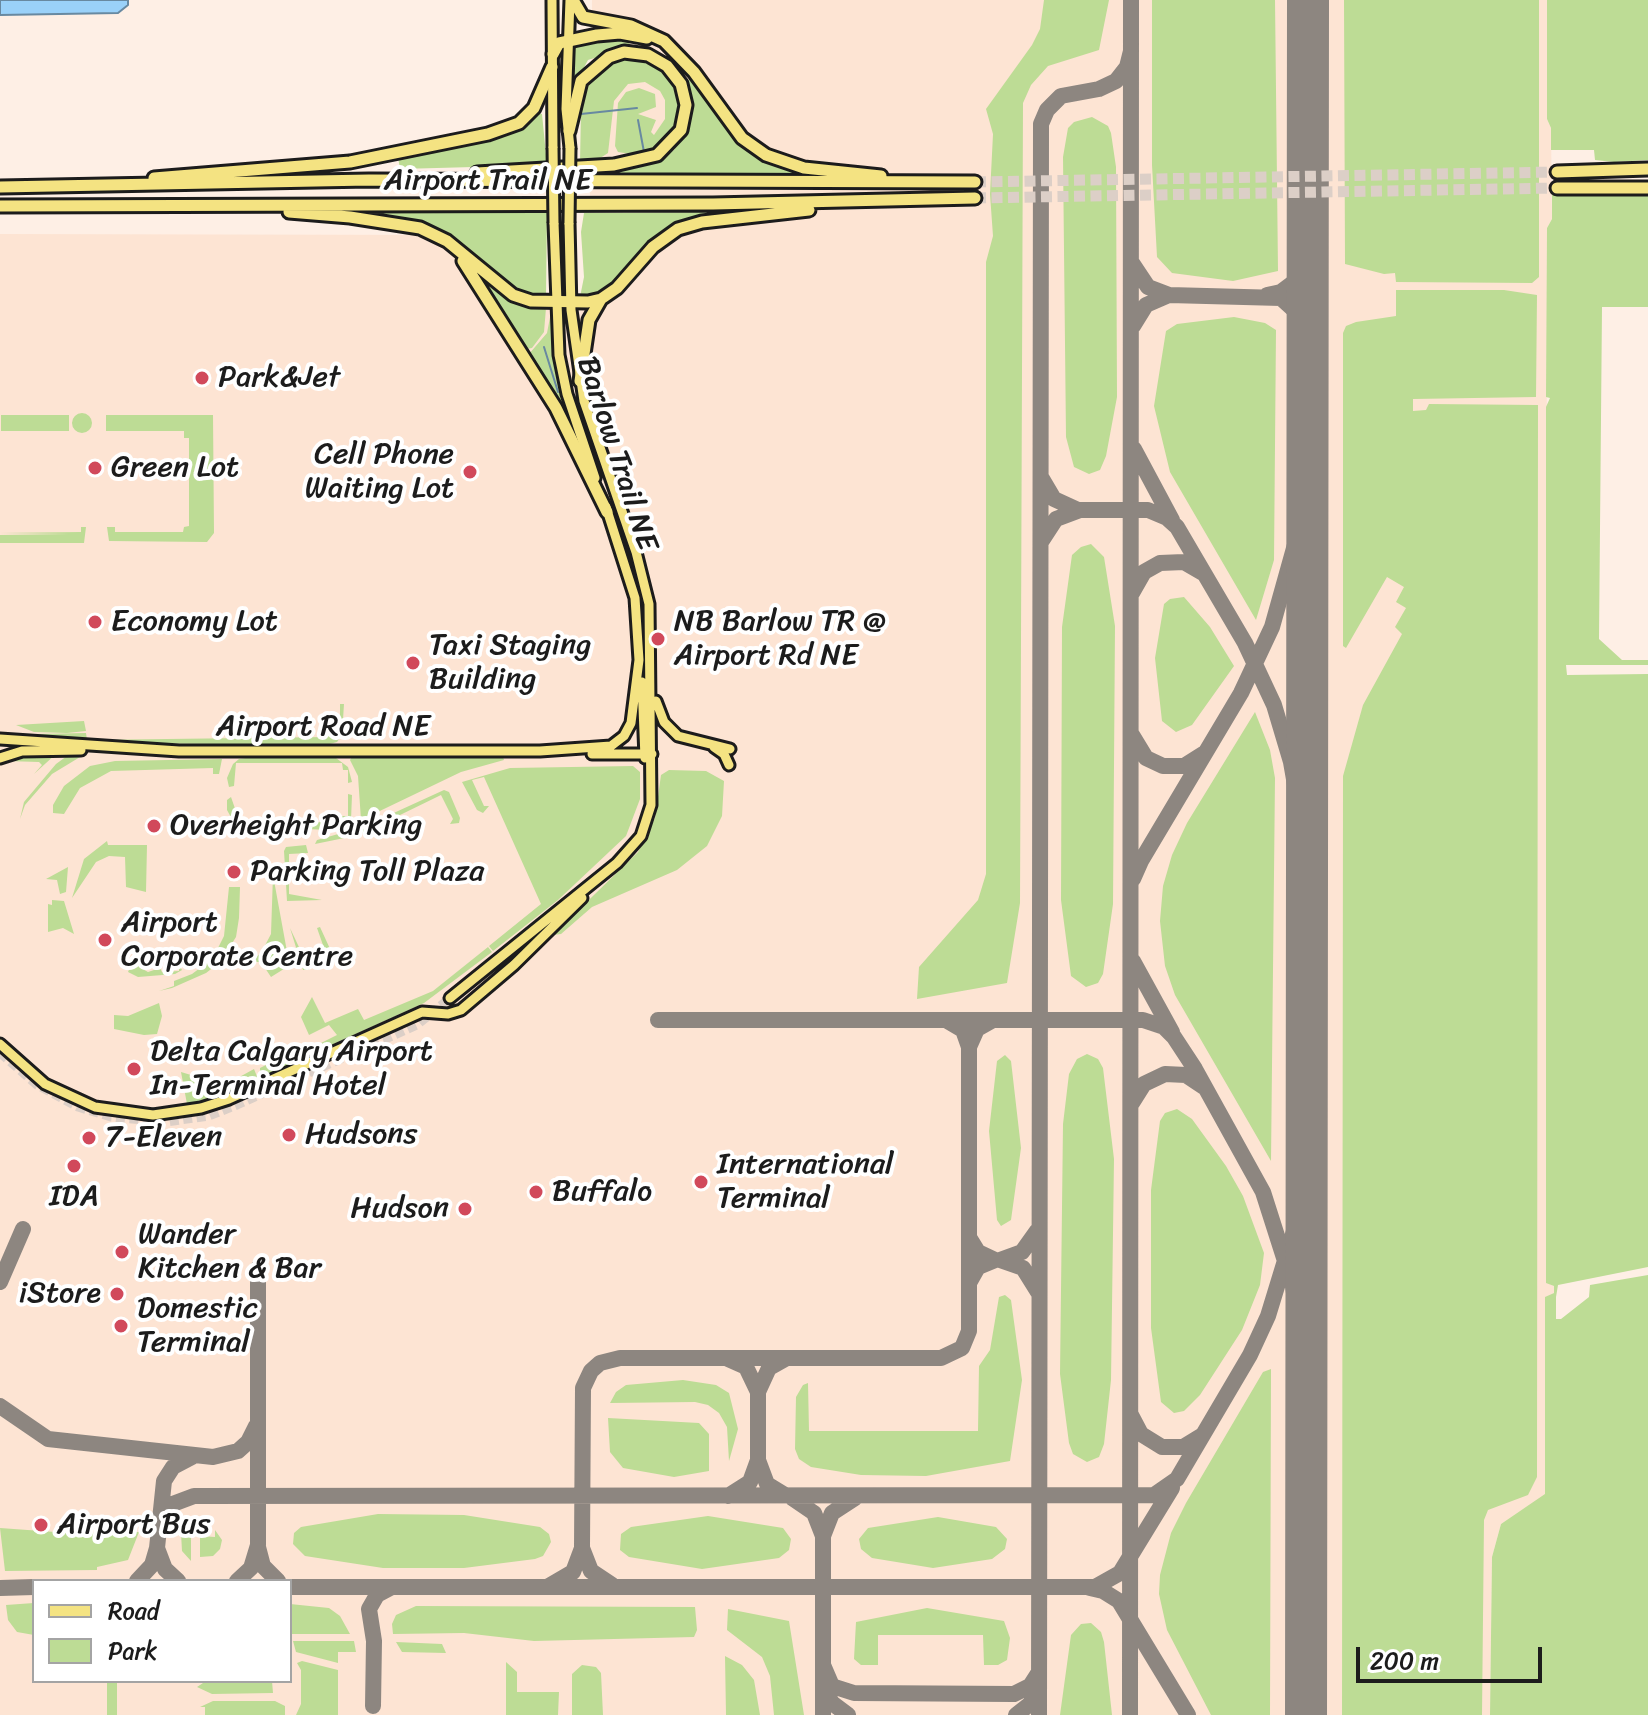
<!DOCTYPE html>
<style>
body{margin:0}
#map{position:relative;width:1648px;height:1715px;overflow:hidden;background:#feefe5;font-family:Sriracha,sans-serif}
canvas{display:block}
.legend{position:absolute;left:32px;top:1579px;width:260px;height:104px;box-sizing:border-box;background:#fff;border:2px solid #a4a4a4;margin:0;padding:10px 14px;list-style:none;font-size:24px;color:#1c1c1c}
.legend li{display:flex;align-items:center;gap:16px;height:40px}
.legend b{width:40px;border:2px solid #a4a4a4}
.scale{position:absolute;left:1356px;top:1647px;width:186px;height:36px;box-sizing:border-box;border:4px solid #1c1c1c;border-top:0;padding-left:10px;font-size:24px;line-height:28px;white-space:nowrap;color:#1c1c1c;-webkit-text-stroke:6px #fff;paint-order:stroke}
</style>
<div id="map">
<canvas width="1648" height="1715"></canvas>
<ul class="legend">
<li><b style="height:10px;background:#f4e382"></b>Road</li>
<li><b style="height:22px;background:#bddc95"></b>Park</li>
</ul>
<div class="scale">200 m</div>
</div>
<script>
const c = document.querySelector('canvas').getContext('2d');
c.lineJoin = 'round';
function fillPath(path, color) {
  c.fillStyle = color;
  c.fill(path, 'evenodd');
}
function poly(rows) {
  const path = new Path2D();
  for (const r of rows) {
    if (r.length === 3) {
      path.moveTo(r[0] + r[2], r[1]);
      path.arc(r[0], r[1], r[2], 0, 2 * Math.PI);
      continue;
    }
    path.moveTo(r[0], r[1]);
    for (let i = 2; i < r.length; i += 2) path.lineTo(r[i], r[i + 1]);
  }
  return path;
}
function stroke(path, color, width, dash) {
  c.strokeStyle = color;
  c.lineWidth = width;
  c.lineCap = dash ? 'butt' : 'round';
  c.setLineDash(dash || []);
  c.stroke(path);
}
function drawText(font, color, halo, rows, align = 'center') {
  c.font = font + ' Sriracha,sans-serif';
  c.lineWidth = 8;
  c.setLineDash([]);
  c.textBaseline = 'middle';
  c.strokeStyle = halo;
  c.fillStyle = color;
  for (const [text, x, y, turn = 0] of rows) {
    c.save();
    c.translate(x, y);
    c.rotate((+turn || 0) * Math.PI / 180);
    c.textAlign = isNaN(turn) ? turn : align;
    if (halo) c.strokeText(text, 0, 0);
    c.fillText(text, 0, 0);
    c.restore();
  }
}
fillPath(poly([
 [592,0,1547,0,1547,119,1551,128,1552,219,1547,228,1546,1282,1554,1286,1554,1293,1545,1298,1545,1495,1501,1524,1492,1557,1490,1715,0,1715,0,234,448,235,503,261,529,298,589,297],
 [34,1581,290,1581,290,1681,34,1681]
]), '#fde4d3');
fillPath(poly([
 [1044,0,1109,0,1099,50,1048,66,1031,85,1023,103,1020,903,1007,983,917,999,919,967,978,900,986,874,986,262,993,236,990,194,993,134,986,109,1032,45,1040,29],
 [1152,0,1275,0,1278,271,1233,281,1172,273,1157,257,1152,165],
 [1344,0,1539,0,1539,277,1532,283,1396,282,1395,273,1384,274,1345,264],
 [1547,0,1648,0,1648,160,1614,162,1595,160,1594,150,1551,150,1551,128,1547,119],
 [599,38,630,38,629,47,588,60,573,88,572,44],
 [622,58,645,59,660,66,675,82,681,109,676,129,662,146,643,156,618,152,615,146,618,103,626,92,639,88,655,94,656,107,638,114,656,120,651,132,654,135,665,119,665,100,660,91,645,82,628,84,614,101,608,153,594,162,580,163,581,108,586,87,603,66],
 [692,77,740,142,762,158,797,173,594,173,594,170,651,164,674,150,691,121,692,101,686,82],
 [538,113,542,114,547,165,400,169,398,157,502,136,522,127],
 [1092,117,1108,126,1111,133,1116,167,1117,397,1106,456,1100,470,1089,474,1074,467,1066,437,1063,157,1068,128,1074,122],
 [1552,195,1648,195,1648,307,1602,307,1599,639,1622,660,1648,660,1648,665,1566,665,1567,675,1648,674,1648,1267,1558,1285,1556,1297,1556,1319,1561,1319,1589,1297,1590,1285,1648,1275,1648,1715,1490,1715,1492,1557,1501,1524,1545,1494,1545,1297,1554,1293,1554,1286,1546,1283,1546,407,1550,398,1546,397,1547,228,1552,219],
 [719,212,681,223,605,293,580,297,584,277,581,232,584,213],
 [378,213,547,213,546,295,528,294,510,286,445,232,422,223,378,216],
 [488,279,517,303,546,308,544,332,532,348,526,349,485,281],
 [1396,290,1504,290,1537,295,1536,397,1413,399,1413,411,1426,410,1429,404,1538,405,1537,1477,1528,1495,1488,1510,1484,1520,1482,1715,1342,1715,1343,776,1363,705,1402,634,1395,627,1406,608,1396,602,1404,587,1387,577,1346,648,1343,646,1343,333,1346,326,1356,322,1396,316],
 [552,307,563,390,580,446,529,354,547,333],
 [1234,317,1265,323,1276,330,1274,560,1256,620,1170,472,1154,406,1166,331,1177,324],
 [82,423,10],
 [1,415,69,415,69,431,1,431],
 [106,415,213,415,214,533,207,542,109,541,107,527,115,527,115,532,183,532,184,527,189,526,189,438,184,438,184,431,106,431],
 [81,527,86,527,84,543,0,543,0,535,69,534,0,533,81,532],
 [1091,544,1104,557,1115,626,1113,904,1103,974,1098,983,1086,987,1071,976,1061,900,1062,627,1072,555,1081,547],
 [1184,597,1210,627,1234,666,1192,725,1176,732,1162,721,1155,658,1164,604,1170,599],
 [340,704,344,704,342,735,337,742,326,745,101,743,35,734,86,733,87,740,327,737,335,733,336,724,340,724],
 [1255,712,1270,750,1275,778,1271,1161,1175,995,1165,966,1160,921,1163,886,1172,855,1187,823],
 [84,721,86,731,67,733,34,732,16,725],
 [57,753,34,774,42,765,39,762,6,761,0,766,5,761,20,756],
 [85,754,52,774,25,805,20,819,24,802,56,764,67,756],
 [252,757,336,758,348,767,352,782,348,783,348,770,343,770,342,763,236,763,234,786,229,787,227,778,233,764,239,759],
 [352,757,503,757,504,760,461,772,361,820,358,776,350,760],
 [222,759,219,774,213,774,213,768,111,771,80,788,64,814,53,813,53,805,64,786,90,766,115,761],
 [633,766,640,772,640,799,626,836,558,900,493,951,489,946,541,904,484,777,472,780,484,806,489,806,483,813,477,810,462,782,510,768],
 [669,770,706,771,724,781,722,816,707,846,677,870,592,907,561,934,553,935,638,852,655,818,661,775],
 [444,790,449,792,460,818,459,823,450,824,453,819,441,795,359,835,315,844,317,840,363,827],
 [348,794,352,795,351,820,328,830,243,826,233,821,227,810,227,800,231,797,240,823,342,822,342,816,348,816],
 [107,841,108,845,147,845,146,892,126,887,125,857,109,856,96,862,72,898,84,859],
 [306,845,308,853,289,854,289,894,322,900,287,901,284,851,286,847],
 [68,867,66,892,60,894,57,880,46,879],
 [273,875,288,957,287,967,271,977,261,962,250,962,261,953,271,934],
 [229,887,240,887,239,918,236,937,220,962,213,958,224,936],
 [52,900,64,901,74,934,63,928,48,932,48,904,52,905],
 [320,927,331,951,310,961,309,970,303,970,290,928,305,960,324,948,317,928],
 [488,947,492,952,424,1003,307,1056,305,1051,337,1035,329,1025,309,1035,301,1017,312,997,325,1023,358,1009,364,1020,433,991],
 [134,958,138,959,139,967,148,972,160,968,162,972,179,971,179,965,182,970,194,963,192,958,196,962,175,974,138,977,128,972],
 [212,959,219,963,206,973,172,988,159,991,174,986,174,981,192,974],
 [159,1003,162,1016,157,1034,144,1035,114,1029,114,1015,128,1016],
 [296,1050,301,1060,260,1078,260,1068],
 [1087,1054,1098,1059,1103,1068,1114,1159,1111,1380,1104,1444,1099,1457,1087,1462,1073,1454,1069,1443,1060,1374,1063,1124,1069,1074,1077,1059],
 [1005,1055,1011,1061,1021,1148,1011,1220,1001,1226,997,1220,989,1131,997,1061],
 [254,1069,258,1079,225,1093,223,1086],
 [181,1072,191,1075,200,1092,218,1089,221,1095,187,1104],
 [1177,1109,1192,1119,1226,1166,1243,1196,1264,1253,1260,1285,1242,1330,1200,1395,1184,1411,1174,1413,1161,1402,1151,1328,1151,1190,1160,1121,1165,1113],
 [1005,1295,1011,1300,1022,1380,1010,1461,926,1476,861,1475,811,1467,799,1459,795,1449,796,1397,803,1385,808,1383,809,1431,978,1431,979,1366,990,1350,999,1297],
 [1271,1369,1270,1715,1211,1715,1167,1630,1159,1594,1160,1575,1171,1533,1186,1503,1263,1372],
 [683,1380,716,1385,729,1393,738,1429,729,1461,727,1427,719,1413,708,1405,695,1402,610,1403,616,1392,626,1385],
 [608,1418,699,1423,709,1434,709,1471,674,1477,623,1468,610,1452],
 [378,1514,464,1515,540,1527,549,1534,551,1542,543,1556,535,1559,464,1568,383,1568,305,1556,293,1544,294,1533,301,1527],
 [708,1516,783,1528,791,1539,789,1550,779,1558,702,1569,629,1557,620,1550,621,1534,631,1527],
 [938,1517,996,1527,1007,1539,1005,1549,992,1559,933,1568,872,1558,861,1549,859,1539,868,1528],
 [0,1528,69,1533,139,1532,128,1560,97,1567,97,1570,5,1571],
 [215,1530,222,1540,220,1549,213,1556,200,1557,200,1536,215,1537],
 [181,1533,191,1535,191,1561,182,1551],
 [34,1603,34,1635,17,1632,8,1620,6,1605],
 [290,1604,329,1608,340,1616,350,1634,290,1634],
 [416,1606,695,1607,697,1630,694,1637,534,1641,464,1633,393,1634,392,1624,396,1615],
 [927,1608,1004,1621,1010,1638,1007,1660,998,1665,984,1665,983,1635,878,1635,878,1665,861,1665,854,1659,856,1622],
 [728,1609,789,1621,804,1715,774,1715,770,1676,762,1657,727,1630],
 [1091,1623,1101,1632,1104,1642,1112,1715,1060,1715,1071,1635,1081,1624],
 [293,1641,354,1641,356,1652,338,1652,338,1663,296,1652],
 [396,1642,442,1644,446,1653,402,1652],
 [725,1656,742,1665,754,1680,760,1715,726,1715],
 [302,1661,338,1670,338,1715,296,1715,301,1704,301,1670,297,1663],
 [506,1662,517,1672,517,1692,559,1692,558,1715,506,1715],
 [582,1665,596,1667,601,1673,603,1715,572,1715,572,1674],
 [107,1681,117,1681,117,1715,107,1715],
 [206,1681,272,1681,273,1693,212,1694,197,1687],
 [213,1701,275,1701,285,1706,285,1715,205,1715,205,1707,200,1707]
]), '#bddc95');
const water = poly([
 [0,0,128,0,128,5,118,13,0,15,0,0]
]);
fillPath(water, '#9ad1f9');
stroke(water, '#6889a1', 2);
stroke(poly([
 [581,114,637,108],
 [638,120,644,152],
 [544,347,558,392]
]), '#6889a1', 2);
stroke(poly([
 [1132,263,1148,287,1169,295,1281,298,1302,317,1308,342],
 [1267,295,1281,292,1297,280,1308,250],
 [1133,326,1146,305,1169,295],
 [1134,449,1172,520],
 [1041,477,1054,499,1078,510],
 [1041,542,1056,519,1080,510,1148,510,1167,518,1177,527,1245,643,1274,705,1291,762,1307,853],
 [1132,593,1144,572,1160,563,1184,562,1203,573],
 [1132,735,1146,758,1163,766,1184,766,1203,754],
 [1133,879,1141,861,1241,693,1272,627,1298,534,1308,448],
 [1133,961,1172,1032],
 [658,1020,1143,1020,1164,1027,1174,1037,1195,1069,1263,1192,1293,1286,1307,1382],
 [946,1020,963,1030,969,1047,977,1029,993,1020],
 [1132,1103,1144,1084,1165,1074,1186,1075,1204,1087],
 [1037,1231,1022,1252,1000,1260,1023,1268,1038,1292],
 [0,1282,23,1229],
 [969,1283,978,1267,995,1260,978,1252,970,1239],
 [728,1359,746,1367,758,1392,769,1368,785,1359],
 [758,1392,758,1460],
 [0,1406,48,1439,213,1457,238,1451,248,1442,256,1426],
 [1131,1415,1141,1434,1162,1447,1183,1447,1201,1436],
 [728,1496,750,1482,758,1460,767,1484,785,1495],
 [792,1498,814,1513,823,1536,832,1513,855,1498],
 [159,1524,170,1505,194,1496,1154,1495,1177,1479,1250,1355,1268,1316,1298,1218,1307,1139],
 [258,1547,263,1566,278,1581],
 [157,1548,164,1481,173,1467,192,1457],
 [582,1548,583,1388,591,1371,600,1363,620,1358,941,1358,962,1348,969,1331,969,1047],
 [137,1581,152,1565,157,1548,165,1569,178,1581],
 [237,1581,251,1568,258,1545,258,1268],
 [549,1586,573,1572,582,1548,591,1571,612,1585],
 [290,1587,1095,1587,1120,1573,1172,1488],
 [0,1588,34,1587],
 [1090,1588,1103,1591,1119,1601,1188,1715],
 [823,1665,832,1686,854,1693,1014,1694,1030,1686,1039,1672],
 [824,1688,832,1703,848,1715],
 [373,1706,374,1641,369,1609,377,1595,392,1587],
 [823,1715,823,1536],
 [1016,1715,1030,1704,1037,1690],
 [1039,1715,1041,124,1047,110,1061,96,1099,89,1116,81,1127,67,1131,51],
 [1130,1715,1131,0],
 [1295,1715,1303,1646,1303,1527]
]), '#8d8680', 16);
stroke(poly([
 [1306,1715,1308,0]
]), '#8d8680', 42);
stroke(poly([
 [0,1053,37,1085,78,1107,111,1117,166,1122,209,1116,237,1105,417,1025,450,998]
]), '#dccfc7', 9, [9, 4.5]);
stroke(poly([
 [975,182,1557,172],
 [975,198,1557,188]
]), '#dccfc7', 11, [11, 5.5]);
const major = poly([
 [552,0,553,148],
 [570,148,566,109,570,0],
 [554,223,559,355,567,394,595,478],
 [642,682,645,758],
 [656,701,664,722,678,736,730,749],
 [0,739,179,751,540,751,611,746,624,736,631,723,639,660,635,598,606,507],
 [714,747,724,754,729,765],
 [592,754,652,754],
 [0,758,22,751,81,750],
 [450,998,617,863,641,836,651,805,649,604,636,552,584,401,571,310,569,223],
 [0,1044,45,1084,95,1107,153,1115,201,1108,229,1099,422,1012,448,1014,461,1010,514,965,582,898]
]);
const highway = poly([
 [573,0,583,17,631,26,664,41,694,72,742,138,766,155,804,168,881,176],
 [553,54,559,43,597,35,620,33,647,38],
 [1557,172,1648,169],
 [477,173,614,165,657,155,681,130,686,105,681,84,667,66,648,55,624,52,609,57,581,81,569,131],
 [154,178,350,162,488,134,519,123,534,108,552,67],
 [0,187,369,180,975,182],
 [1557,188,1648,188],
 [0,206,713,204,975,198],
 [289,212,350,217,420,228,447,241,513,295,531,301,588,302,601,299,617,288,653,247,678,229,702,222,809,210],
 [463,261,556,408,607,512],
 [580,381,589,320,601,299]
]);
stroke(major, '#1c1c1c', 15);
stroke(highway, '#1c1c1c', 17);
stroke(major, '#f4e382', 9);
stroke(highway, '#f4e382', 11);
const majorBridge = poly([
 [553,148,554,223],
 [569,223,570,148]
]);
stroke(majorBridge, '#1c1c1c', 15, []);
stroke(majorBridge, '#f4e382', 9);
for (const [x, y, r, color] of [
 [202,378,8,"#d1495b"],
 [95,468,8,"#d1495b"],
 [470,472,8,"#d1495b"],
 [95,622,8,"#d1495b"],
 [658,639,8,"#d1495b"],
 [413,663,8,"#d1495b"],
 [154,826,8,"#d1495b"],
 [234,872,8,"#d1495b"],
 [105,940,8,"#d1495b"],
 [134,1069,8,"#d1495b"],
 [289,1135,8,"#d1495b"],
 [89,1138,8,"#d1495b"],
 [74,1166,8,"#d1495b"],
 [701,1182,8,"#d1495b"],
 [536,1192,8,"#d1495b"],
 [465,1209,8,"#d1495b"],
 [122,1252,8,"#d1495b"],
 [117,1294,8,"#d1495b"],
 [121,1326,8,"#d1495b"],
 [41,1525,8,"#d1495b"]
]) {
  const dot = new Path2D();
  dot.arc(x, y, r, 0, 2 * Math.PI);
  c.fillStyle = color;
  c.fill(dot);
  stroke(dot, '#fff', 3);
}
drawText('30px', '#1c1c1c', '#fff', [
 ["Airport Trail NE",488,181],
 ["Barlow Trail NE",616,454,72],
 ["Airport Road NE",323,727]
]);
drawText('30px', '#1c1c1c', '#fff', [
 ["Park&Jet",218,378],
 ["Cell Phone",454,455,"right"],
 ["Waiting Lot",454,489,"right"],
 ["Green Lot",111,468],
 ["Economy Lot",111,622],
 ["NB Barlow TR @",674,622],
 ["Airport Rd NE",674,656],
 ["Taxi Staging",429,646],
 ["Building",429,680],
 ["Overheight Parking",170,826],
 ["Parking Toll Plaza",250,872],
 ["Airport",121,923],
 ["Corporate Centre",121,957],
 ["Delta Calgary Airport",150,1052],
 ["In-Terminal Hotel",150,1086],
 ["Hudsons",305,1135],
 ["7-Eleven",105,1138],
 ["International",717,1165],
 ["Terminal",717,1199],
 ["Buffalo",552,1192],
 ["IDA",74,1197,"center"],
 ["Hudson",449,1209,"right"],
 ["Wander",138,1235],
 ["Kitchen & Bar",138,1269],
 ["iStore",101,1294,"right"],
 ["Domestic",137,1309],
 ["Terminal",137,1343],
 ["Airport Bus",57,1525]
], 'left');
</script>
